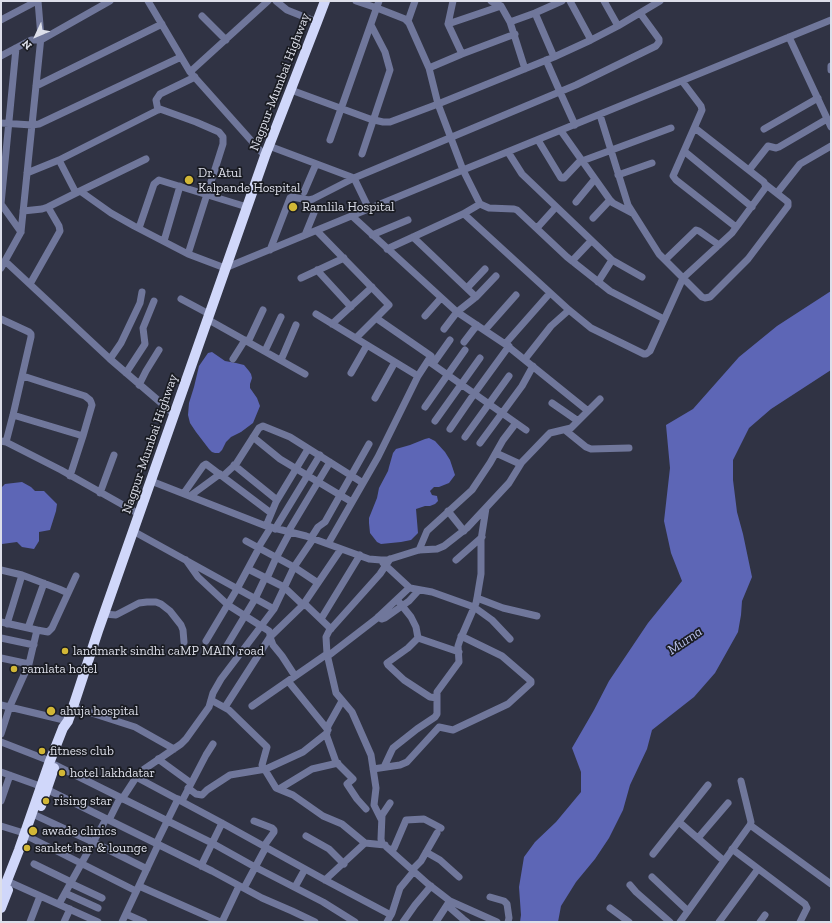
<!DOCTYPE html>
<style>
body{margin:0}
#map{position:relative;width:832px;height:923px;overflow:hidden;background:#303344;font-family:"Zilla Slab",serif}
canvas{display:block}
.frame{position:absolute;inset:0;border:2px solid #dddfea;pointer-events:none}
.north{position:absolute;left:16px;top:16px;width:40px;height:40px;-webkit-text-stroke:3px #1a1c23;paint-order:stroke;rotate:226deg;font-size:11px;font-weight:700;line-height:16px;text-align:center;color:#dddfea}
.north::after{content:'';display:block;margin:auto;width:14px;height:18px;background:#dddfea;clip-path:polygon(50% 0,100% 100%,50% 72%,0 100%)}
</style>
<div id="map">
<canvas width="832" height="923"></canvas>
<div class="frame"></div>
<div class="north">N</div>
</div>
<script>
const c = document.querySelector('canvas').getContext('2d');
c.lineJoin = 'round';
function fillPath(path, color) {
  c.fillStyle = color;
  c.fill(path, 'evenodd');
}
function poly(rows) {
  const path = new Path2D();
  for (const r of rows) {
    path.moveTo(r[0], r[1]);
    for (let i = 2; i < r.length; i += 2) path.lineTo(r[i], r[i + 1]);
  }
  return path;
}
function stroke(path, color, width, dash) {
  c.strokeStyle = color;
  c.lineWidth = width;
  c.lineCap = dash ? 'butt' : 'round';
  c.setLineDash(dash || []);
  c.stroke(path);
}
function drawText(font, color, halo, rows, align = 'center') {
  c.font = font + ' "Zilla Slab",serif';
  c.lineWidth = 3.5;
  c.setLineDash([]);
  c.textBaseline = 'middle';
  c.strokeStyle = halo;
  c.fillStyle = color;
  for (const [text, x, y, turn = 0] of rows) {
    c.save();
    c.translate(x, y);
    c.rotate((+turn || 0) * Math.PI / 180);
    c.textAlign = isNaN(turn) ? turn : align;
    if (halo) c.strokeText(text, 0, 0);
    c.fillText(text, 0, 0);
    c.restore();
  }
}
fillPath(poly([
 [831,291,831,370,771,409,749,428,733,460,733,480,737,512,743,534,752,577,742,601,741,615,738,632,715,673,694,697,652,730,647,749,630,785,623,810,609,838,595,859,576,882,561,906,558,922,520,922,521,915,519,887,524,857,535,842,556,822,581,792,581,772,572,748,594,710,609,681,648,623,682,581,671,553,664,521,670,468,666,425,693,409,739,357,777,326],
 [212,352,225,361,236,363,244,365,249,371,251,374,252,378,250,384,250,388,257,398,260,406,253,423,241,432,231,437,226,442,222,450,219,453,215,453,212,452,209,449,196,432,190,423,188,415,189,403,194,387,199,366,208,353],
 [429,438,435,441,445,452,450,460,455,475,449,483,439,487,434,487,430,491,432,495,437,496,438,501,435,504,430,506,425,506,416,509,418,533,411,540,401,542,381,544,377,542,370,533,369,523,369,518,377,498,379,488,388,471,389,467,393,453,396,449,410,445,425,439],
 [22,482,31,487,35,491,44,491,57,504,56,511,50,530,39,532,39,541,34,549,22,547,17,542,2,544,1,543,1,488,5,484]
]), '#5d66b6');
stroke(poly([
 [148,1,190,72,265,156],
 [276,1,287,10,317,22],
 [356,1,377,8,405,19,409,23,429,68,438,104,463,170,480,204,463,214,387,249],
 [453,1,448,24,462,54],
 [491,1,501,6,510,22,525,69],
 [570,1,591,40],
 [604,1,618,26],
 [535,13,554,57],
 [202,16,226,40],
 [1,20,37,1],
 [408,21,415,1],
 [510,22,535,13,562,1],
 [448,24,501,6],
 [789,37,831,127],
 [1,56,31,40,41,40,110,1],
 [546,60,560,92,575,125],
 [831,66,831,70],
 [429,68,462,54,515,34],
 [190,72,268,1],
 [682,81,701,106,702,110,673,176,676,180,736,227],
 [36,86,162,24],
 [291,90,370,119,383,122,390,122,438,104,554,57,591,40,618,26,660,1],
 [158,110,156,100,160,94,195,77],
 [600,115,628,205,659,254,702,297,705,298,710,297,748,259,788,206,788,202,765,184],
 [1,123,32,125,39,124,181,57],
 [764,129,818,98],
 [561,131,610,200,613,203,632,213],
 [330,140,379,1],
 [538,140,561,178,564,178,581,160],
 [269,146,354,178,369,209],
 [684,151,752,207],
 [508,152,522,174,612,260,642,277],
 [362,154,390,70,385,52,371,25],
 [59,160,76,193],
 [582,161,671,128],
 [749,170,768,146,776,148,779,147,827,119],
 [27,173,59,160,160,109,196,122,219,132,223,137,223,144,188,254],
 [618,175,652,163],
 [80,191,111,213,134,226,188,254,225,268,463,170,831,20],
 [304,192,316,164],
 [777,193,800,164,831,146],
 [576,202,595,179],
 [1,204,16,48],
 [1,204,21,232],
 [480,204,489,208,514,209,517,210,567,257,610,291,664,319],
 [23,211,42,209,48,207,76,193,146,159],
 [464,214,569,310,591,328,644,354,646,354,650,351,683,278,732,233,766,187,764,182,695,128],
 [352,216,457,312,476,297,496,276],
 [593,218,610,200],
 [139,228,154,184,159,180,247,207],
 [537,228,556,207],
 [317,231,389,305,376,318,431,356,418,376,378,457,328,544],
 [305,235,314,213],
 [372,235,408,220],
 [413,237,476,297],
 [164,241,180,186],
 [270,250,290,198,292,197,309,200,313,199,354,178,576,85,656,46,659,42,659,39,640,13],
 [665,260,696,230,699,231,719,245],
 [5,261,110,359,174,414],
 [572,261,591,241],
 [1,268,21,232,41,37,38,1],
 [317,270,351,307],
 [301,278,344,258],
 [598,282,612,260],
 [30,284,60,231,59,226,48,207],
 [467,288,485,269],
 [181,299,209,314],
 [316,314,418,376],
 [425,316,441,298],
 [1,319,29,332,31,334,31,337,13,415,6,442],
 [207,319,305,374],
 [332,324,372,287],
 [444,329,457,312,505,344,588,411],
 [485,330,516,295],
 [356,338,376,318],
 [248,342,263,310],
 [464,342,477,325],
 [505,344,550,293],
 [265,351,281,317],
 [110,359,121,343,140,303,142,292],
 [233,359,245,340],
 [525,359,551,326,569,310],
 [281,360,296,325],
 [428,361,526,430],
 [433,364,450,340],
 [126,373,145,344,143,328,154,301],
 [351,373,367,345],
 [23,376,85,396,90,400,91,402,92,405,83,436,70,476],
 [139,385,146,371,159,350],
 [375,398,395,362],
 [552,403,578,421],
 [425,407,465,350],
 [13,415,83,436],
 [435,421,480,358],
 [450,429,474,394,509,346],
 [565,430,586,447,591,449,629,448],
 [253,437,280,459,340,495,352,502],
 [465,437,509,376],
 [1,441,6,442,61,470,139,514],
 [480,443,522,386,533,366],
 [496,453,520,464],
 [234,465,277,500],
 [223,476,236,464,259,428,263,426,290,437,363,483],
 [151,481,266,526,306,536,369,559,381,560,387,560,419,550,437,549,444,546,467,528,509,483,522,462,548,435,550,433,571,428,600,399],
 [100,493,114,455],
 [184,493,203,466,206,464,271,513],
 [190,496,220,474],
 [448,511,464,531],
 [266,526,276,502,308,449],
 [275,529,320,455],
 [133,531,274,609],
 [288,532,330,462],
 [311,538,318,527,325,522,369,444],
 [246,541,294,567,318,583],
 [258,548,271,527],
 [419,550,427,531,472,490,490,463,503,440,516,423],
 [186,560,198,577,228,605,261,626,269,631,270,634,270,637,225,707],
 [456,560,482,537],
 [383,563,410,588,432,592,474,607,492,620,510,639],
 [248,569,284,587,303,605,341,549],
 [1,570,22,575,59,589,68,593],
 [267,578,276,558,290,532],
 [477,598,503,608,537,616],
 [399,602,411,617,416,627,418,638],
 [104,614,116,615,139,603,147,602,156,602,161,604,170,611,181,625,183,630,184,642],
 [378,617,382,619,385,618,409,601,419,590],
 [321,619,360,555],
 [1,622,37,630,48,632,52,628,76,576],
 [7,624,22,575],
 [28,628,44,583],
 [1,638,34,645],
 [206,641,237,589,259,548],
 [223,652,255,599,265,578],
 [328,656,376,619,409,588],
 [1,658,29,664],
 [295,676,282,656,273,645,270,637,303,605,307,606,331,629],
 [288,681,328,730],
 [437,698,430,697,404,680,388,665,387,663,408,648,418,638,459,652],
 [211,700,229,710,267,747,262,765,276,788,293,795,323,816,342,824,365,843,385,845],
 [1,705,68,721],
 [252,706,327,654],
 [73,707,135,727,174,749],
 [1,734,10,706,29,664,37,630],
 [326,734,336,762,353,779,347,784,357,799,366,809],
 [1,742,50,761],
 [158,759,191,783],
 [55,765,212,843,255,867,323,902,355,922],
 [384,767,391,752,393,748,417,729,435,717,437,714,437,692,459,662,458,646,460,640,476,603,477,598,481,574,481,540,486,508],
 [373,769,400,765,407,762,439,727,453,730,508,704,531,683,531,681,502,656,461,636],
 [1,772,40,786,212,871,262,898,292,911,315,922],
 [136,777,222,823,325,880,391,915],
 [188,788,196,794,202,795,207,790,230,775,266,769,303,752,327,733,328,726,342,701],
 [279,789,312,769,338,763],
 [122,799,137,776,143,770,181,744,186,739,209,707,213,693,221,679,274,609,294,567,313,539],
 [1,801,10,775],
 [182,801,206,755,213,744],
 [390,803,382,815,381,839,382,843,428,884,450,901,497,922],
 [37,816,93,842,147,869],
 [381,819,374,805,376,788,371,755,352,712,336,693,327,654,326,637,329,631,380,574,390,559],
 [109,820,120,798],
 [254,821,272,828,274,830,274,832,264,846],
 [679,822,724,861],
 [750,825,831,884],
 [1,826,27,834],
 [306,836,329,849,344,864],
 [29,837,136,891],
 [698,838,728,803],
 [156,844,178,799],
 [732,849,805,904,807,908,800,922],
 [390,850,394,848,406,820,424,819,441,828],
 [426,852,440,860,459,877],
 [653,854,708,785],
 [34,864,71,882],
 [201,866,222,823],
 [412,870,421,861,437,833],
 [652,877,688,911],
 [325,880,365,843],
 [7,881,98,922],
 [70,883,102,898],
 [630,885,636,892,670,922],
 [139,886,220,922],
 [295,887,305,869],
 [244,888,266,847],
 [65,893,98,908],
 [490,897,504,901,507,904,509,918,508,922],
 [59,904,106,819],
 [447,905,463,919,467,922],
 [610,908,629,922],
 [126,914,144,922],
 [30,922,40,896],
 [64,922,70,909],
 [122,922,158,845],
 [222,922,239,886],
 [387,922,392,913,400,888,414,871],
 [403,922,415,905,431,886],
 [436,922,449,902],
 [680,922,750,825,751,822,741,781],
 [719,922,758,869],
 [760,922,765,915]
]), '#70779b', 7);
stroke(poly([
 [41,806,54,768],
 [1,896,19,850,50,761,63,728,68,721,73,707,98,631,105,611,265,156,317,22,325,1],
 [1,908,8,890]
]), '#d0d7fa', 10);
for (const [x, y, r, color] of [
 [189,180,5,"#d2b736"],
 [293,207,5,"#d2b736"],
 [65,651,4,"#d2b736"],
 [14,669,4,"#d2b736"],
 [51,711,5,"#d2b736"],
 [42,751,4,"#d2b736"],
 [62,773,4,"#d2b736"],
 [46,801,4,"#d2b736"],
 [33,831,5,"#d2b736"],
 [27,848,4,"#d2b736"]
]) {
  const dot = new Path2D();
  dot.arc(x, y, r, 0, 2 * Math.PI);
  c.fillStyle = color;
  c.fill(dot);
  stroke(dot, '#1a1c23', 1.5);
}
drawText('13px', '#dddfea', '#1a1c23', [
 ["Nagpur-Mumbai Highway",280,82,-69],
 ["Nagpur-Mumbai Highway",150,444,-71]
]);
drawText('13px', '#dddfea', '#1a1c23', [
 ["Dr. Atul",198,173],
 ["Kalpande Hospital",198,188],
 ["Ramlila Hospital",302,207],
 ["landmark sindhi caMP MAIN road",73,651],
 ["ramlata hotel",22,669],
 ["ahuja hospital",60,711],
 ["fitness club",50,751],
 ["hotel lakhdatar",70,773],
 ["rising star",54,801],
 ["awade clinics",42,831],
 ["sanket bar & lounge",35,848]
], 'left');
drawText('italic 14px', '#bac2ed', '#1a1c23', [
 ["Murna",685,641,-34]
]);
</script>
